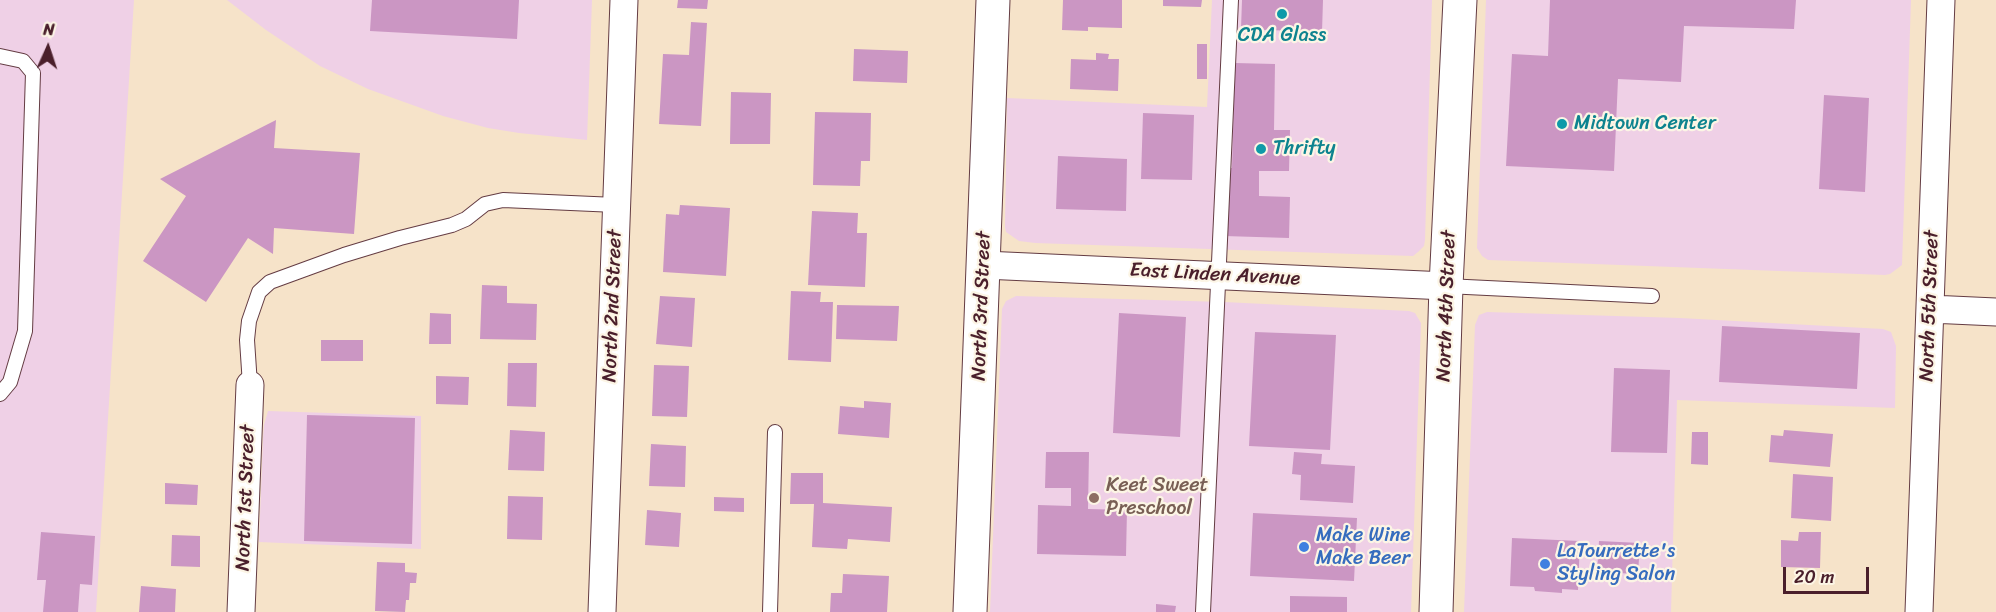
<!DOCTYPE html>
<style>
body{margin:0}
#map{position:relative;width:1996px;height:612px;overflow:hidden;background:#f6e3c9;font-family:Sriracha,sans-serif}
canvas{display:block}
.north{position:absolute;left:18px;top:18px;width:60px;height:60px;-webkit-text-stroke:4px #fcf5e5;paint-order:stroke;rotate:3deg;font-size:16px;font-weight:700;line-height:24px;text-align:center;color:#4a1f2b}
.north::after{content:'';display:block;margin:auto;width:21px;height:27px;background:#4a1f2b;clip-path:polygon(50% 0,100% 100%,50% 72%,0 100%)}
.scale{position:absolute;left:1783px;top:567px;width:86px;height:27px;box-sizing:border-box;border:3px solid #4a1f2b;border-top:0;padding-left:8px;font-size:18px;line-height:21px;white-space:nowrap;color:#4a1f2b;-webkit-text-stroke:4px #fcf5e5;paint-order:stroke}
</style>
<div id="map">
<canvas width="1996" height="612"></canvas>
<div class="north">N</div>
<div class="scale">20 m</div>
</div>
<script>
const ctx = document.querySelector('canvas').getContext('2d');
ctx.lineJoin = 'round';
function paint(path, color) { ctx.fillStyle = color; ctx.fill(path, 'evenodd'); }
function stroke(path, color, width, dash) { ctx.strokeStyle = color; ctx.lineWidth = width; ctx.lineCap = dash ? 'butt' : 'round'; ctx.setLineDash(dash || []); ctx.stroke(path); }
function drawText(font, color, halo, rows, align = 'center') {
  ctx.font = font + ' Sriracha,sans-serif'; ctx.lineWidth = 4.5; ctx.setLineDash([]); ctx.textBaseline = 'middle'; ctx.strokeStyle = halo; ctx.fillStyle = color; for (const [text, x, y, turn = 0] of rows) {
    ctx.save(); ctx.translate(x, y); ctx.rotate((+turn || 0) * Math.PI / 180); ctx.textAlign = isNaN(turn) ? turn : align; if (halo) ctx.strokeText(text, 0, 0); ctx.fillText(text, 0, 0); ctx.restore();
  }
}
const built = new Path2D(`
 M0,0H134L96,612H0Z
 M227,0H592L587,140L519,133L488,128L443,116L368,89L320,66L266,30Z
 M1212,0H1432L1425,240L1424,246L1418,252L1413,256L1035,243L1019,241L1006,232L1005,227L1007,98L1207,107Z
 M1486,0H1911L1902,265L1890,274L1885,275L1488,260L1482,256L1477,248Z
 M1016,296L1224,302L1409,311L1415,313L1421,323L1411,612H990L1002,309L1006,301Z
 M1487,312L1680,318L1883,329L1891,332L1896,346L1895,408L1677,400L1671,612H1464L1475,325L1479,315Z
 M268,411L421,416V549L259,542L263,438L264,425Z`);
const building = new Path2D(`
 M372,0H519L517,39L370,31Z
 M678,0H708L707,9L677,8Z
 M1063,0H1122V28L1088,27V31L1062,30Z
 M1163,0H1202L1201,7L1163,6Z
 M1242,0H1323L1322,32L1241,29Z
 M1550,0H1796L1794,29L1684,26L1681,82L1618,79L1614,171L1506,166L1512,54L1548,56Z
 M691,22L707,23L701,126L659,124L663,54L689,55Z
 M1197,44H1207V79H1197Z
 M854,49L908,51L907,83L853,81Z
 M1096,53L1109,54L1108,59H1119L1118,91L1070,89L1071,59L1096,60Z
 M1235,63L1275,64L1274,130H1290L1289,171H1259V196L1290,197L1289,238L1224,236L1226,168H1232Z
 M731,92L771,93L770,144H730Z
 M1824,95L1869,98L1865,192L1819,189Z
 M815,112L871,113L870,161H861L860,186L813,185Z
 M1143,113L1194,115L1192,180L1141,179Z
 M276,120L274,148L360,153L354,234L274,228L273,254L248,238L206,302L143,261L186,196L160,179Z
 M1058,156L1127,159L1126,211L1056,209Z
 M680,205L730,208L726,276L663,272L666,214L679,215Z
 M812,211L858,213L857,233H867L865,287L808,285Z
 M482,285L507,286V303L537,304L536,340L480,339Z
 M791,291L821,292L820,302H833L831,362L788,360Z
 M660,296L695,298L692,347L656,344Z
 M837,305L899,306L897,341L836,339Z
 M430,313L451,314V344H429Z
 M1119,313L1186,317L1180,437L1113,433Z
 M1722,326L1860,333L1857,389L1719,382Z
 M1255,332L1336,335L1330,450L1249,446Z
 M321,340H363V361H321Z
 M508,363H537L536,407L507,406Z
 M654,365L689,366L687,417L652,416Z
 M1614,368L1670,370L1667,453L1611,452Z
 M436,376L469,377L468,405L436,404Z
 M864,401L891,403L889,438L838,434L840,406L864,408Z
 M307,415L415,418L412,544L304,541Z
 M510,430L545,432L544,471L508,470Z
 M1784,430L1833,434L1830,467L1769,462L1771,435L1783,436Z
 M1692,432H1708V465L1691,464Z
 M651,444L686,446L685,487L649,486Z
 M1046,452H1089L1088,509L1127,510L1126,556L1037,554L1038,505L1071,506V488H1045Z
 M1294,452L1322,454L1321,464L1355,466L1353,503L1300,500L1301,475L1292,474Z
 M791,473H823V503L892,507L890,542L848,539L847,549L812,547L814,504H790Z
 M1793,474L1833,477L1831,521L1791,518Z
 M165,483L198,485L197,505L165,504Z
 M508,496L543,497L542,540L507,539Z
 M714,497L744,498V512L714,511Z
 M647,510L681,513L679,547L645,545Z
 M1253,513L1357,518L1354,581L1250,576Z
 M41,532L95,536L92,585L80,584L78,612H43L46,580H37Z
 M1799,532H1821L1820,568L1781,567V540L1798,541Z
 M172,535L200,536V567L171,566Z
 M1512,538L1580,541L1578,590L1562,589V593L1535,591L1534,587L1510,586Z
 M1599,541L1640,543L1638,574L1597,572Z
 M377,562L405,563V572L417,573L416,583H410L409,600H406L405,612L375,611Z
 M843,574L889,576L887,612H830L831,593H842Z
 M141,586L176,589L175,612H139Z
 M1290,596L1347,597V612H1290Z
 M1156,604L1176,606L1175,612H1156Z`);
const service = new Path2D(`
 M0,56L23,61L33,73L25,331L10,382L0,394
 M1446,286L1652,296
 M250,385L247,340L249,321L259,292L270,282L344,255L400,238L452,225L466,219L485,204L503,200L616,205
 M770,612L775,432
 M1203,612L1231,0`);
const minor = new Path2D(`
 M984,265L1446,286
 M1930,309L1996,312
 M241,612L250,385
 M602,612L624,0
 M1919,612L1941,0`);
const secondary = new Path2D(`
 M970,612L993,0
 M1436,612L1446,286L1460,0`);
const markers = [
 [1282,14,6,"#0f9aa8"],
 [1562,124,6,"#0f9aa8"],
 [1261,149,6,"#0f9aa8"],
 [1094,498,6,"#8d6e63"],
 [1304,547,6,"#3f7fe0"],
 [1545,564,6,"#3f7fe0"]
];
const cultureNames = [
 ["CDA Glass",1282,36,"center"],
 ["Midtown Center",1574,124],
 ["Thrifty",1273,149]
];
const streetNames = [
 ["East Linden Avenue",1215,275,3],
 ["North 2nd Street",613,306,-88],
 ["North 3rd Street",982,306,-88],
 ["North 4th Street",1447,306,-88],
 ["North 5th Street",1930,306,-88],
 ["North 1st Street",246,498,-88]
];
const educationNames = [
 ["Keet Sweet",1106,486],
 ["Preschool",1106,509]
];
const shopNames = [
 ["Make Wine",1316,536],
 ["Make Beer",1316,559],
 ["LaTourrette's",1557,552],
 ["Styling Salon",1557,575]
];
paint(built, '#efd0e6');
paint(building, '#cb96c3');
stroke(service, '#643c43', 16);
stroke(minor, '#643c43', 29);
stroke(secondary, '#643c43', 35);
stroke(service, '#fff', 14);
stroke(minor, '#fff', 27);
stroke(secondary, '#fff', 33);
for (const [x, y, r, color] of markers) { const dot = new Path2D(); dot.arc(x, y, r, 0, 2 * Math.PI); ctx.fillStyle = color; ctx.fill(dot); stroke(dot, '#fcf5e5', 2); }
drawText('20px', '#0d838f', '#fcf5e5', cultureNames, 'left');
drawText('20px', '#4a1f2b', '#fcf5e5', streetNames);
drawText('20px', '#785e54', '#fcf5e5', educationNames, 'left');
drawText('20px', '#366cbe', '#fcf5e5', shopNames, 'left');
</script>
